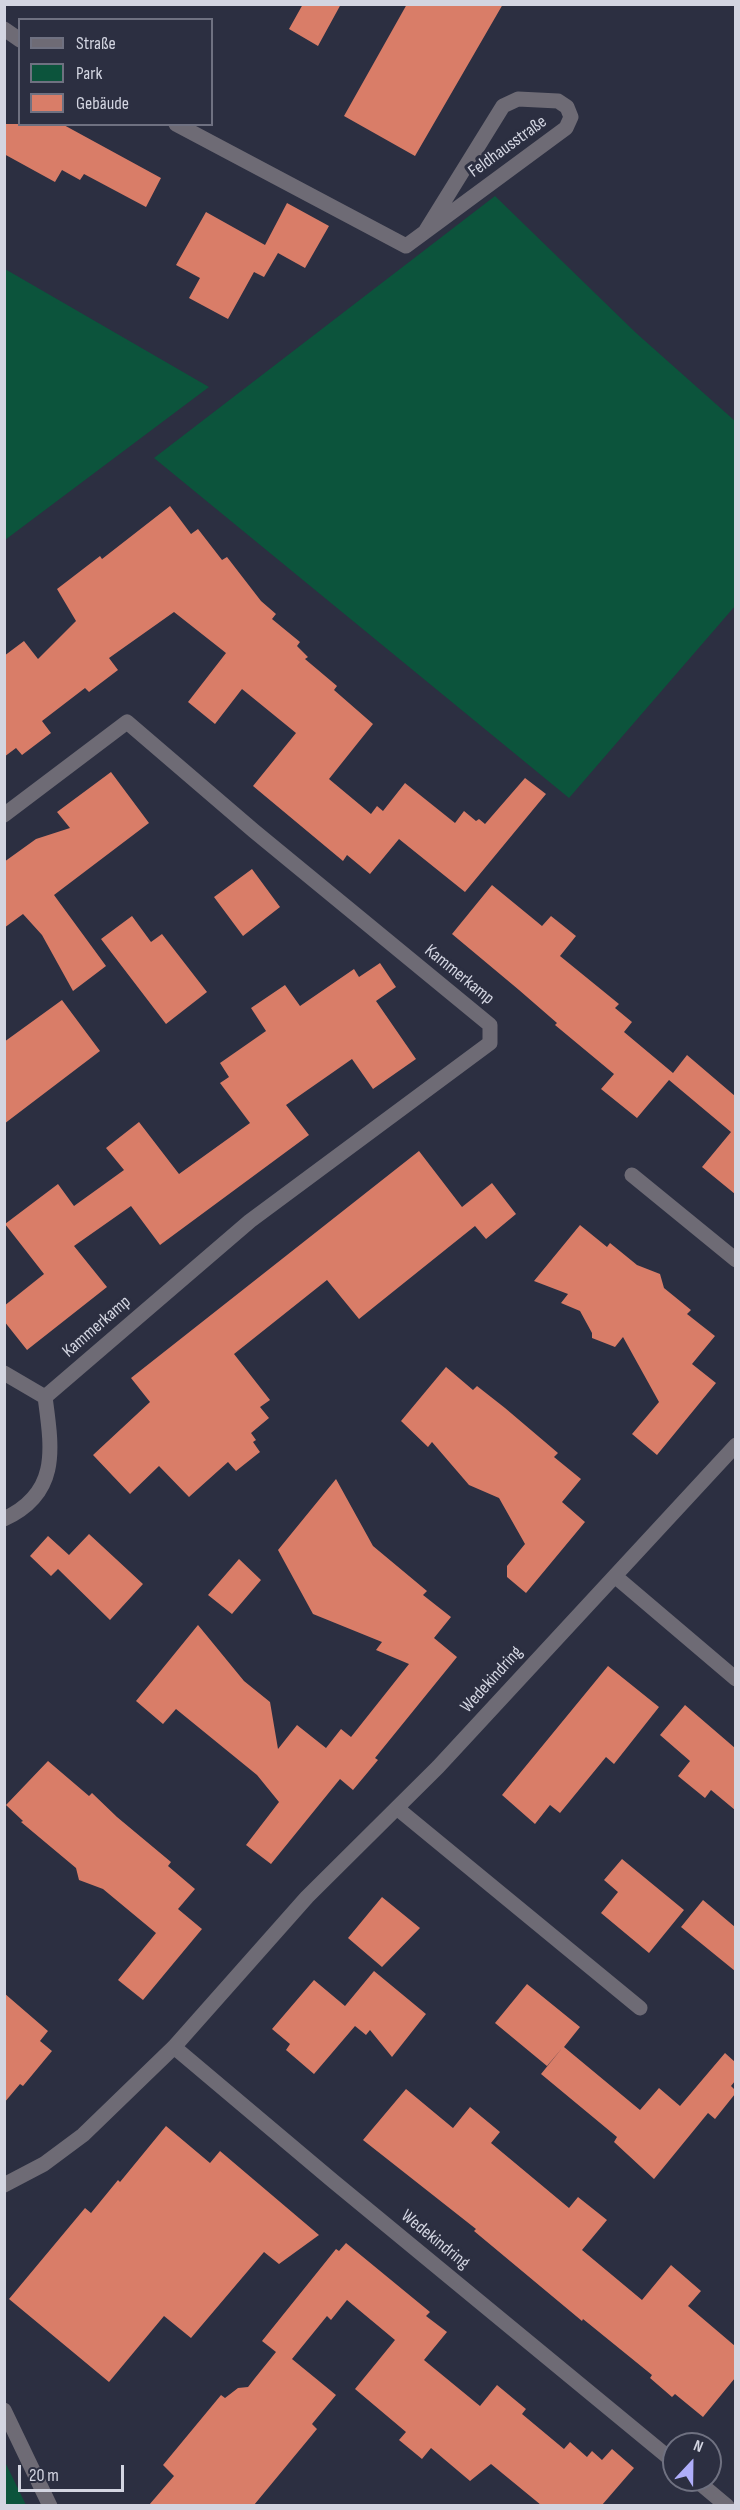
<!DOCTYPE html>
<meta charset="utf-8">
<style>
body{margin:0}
#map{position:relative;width:740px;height:2510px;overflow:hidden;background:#2c2f41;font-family:"Sofia Sans Condensed",sans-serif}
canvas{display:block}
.frame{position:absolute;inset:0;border:6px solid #d3d5e1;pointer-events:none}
.legend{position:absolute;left:18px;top:18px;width:195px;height:108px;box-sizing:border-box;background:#2c2f41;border:2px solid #6f7181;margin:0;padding:8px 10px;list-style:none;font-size:18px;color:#d3d5e1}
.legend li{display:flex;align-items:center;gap:12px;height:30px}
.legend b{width:30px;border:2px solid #6f7181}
.north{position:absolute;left:662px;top:2432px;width:60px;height:60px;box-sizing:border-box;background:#2c2f41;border:2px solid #6f7181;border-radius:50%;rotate:22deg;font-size:16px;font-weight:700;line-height:24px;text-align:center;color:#d3d5e1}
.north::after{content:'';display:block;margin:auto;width:21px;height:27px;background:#afaefa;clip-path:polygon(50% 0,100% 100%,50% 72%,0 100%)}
.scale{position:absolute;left:18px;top:2465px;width:106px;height:27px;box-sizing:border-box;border:3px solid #d3d5e1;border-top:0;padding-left:8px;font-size:18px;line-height:21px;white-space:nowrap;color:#d3d5e1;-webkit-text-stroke:4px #2c2f41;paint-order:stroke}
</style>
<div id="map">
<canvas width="740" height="2510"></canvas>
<div class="frame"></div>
<ul class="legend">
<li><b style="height:8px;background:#6e6b75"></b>Straße</li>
<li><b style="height:16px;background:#0c543c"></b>Park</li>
<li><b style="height:16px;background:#d97d68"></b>Gebäude</li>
</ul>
<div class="north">N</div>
<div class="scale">20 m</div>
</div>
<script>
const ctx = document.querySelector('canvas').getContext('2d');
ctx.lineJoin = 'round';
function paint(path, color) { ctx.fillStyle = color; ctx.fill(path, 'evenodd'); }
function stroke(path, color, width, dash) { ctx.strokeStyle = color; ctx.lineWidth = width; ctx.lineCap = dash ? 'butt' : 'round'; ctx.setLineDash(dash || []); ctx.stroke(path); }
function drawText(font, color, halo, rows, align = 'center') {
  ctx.font = font + ' "Sofia Sans Condensed",sans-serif'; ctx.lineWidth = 6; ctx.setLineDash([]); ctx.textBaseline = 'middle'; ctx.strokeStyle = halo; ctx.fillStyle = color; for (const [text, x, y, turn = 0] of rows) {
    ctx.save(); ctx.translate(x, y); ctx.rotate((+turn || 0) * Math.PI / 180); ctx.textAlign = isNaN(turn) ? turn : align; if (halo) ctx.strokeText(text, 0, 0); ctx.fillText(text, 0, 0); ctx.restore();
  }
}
const green = new Path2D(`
 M495,196L635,332L735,421V606L569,798L154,458Z
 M5,269L209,387L5,540Z
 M4,2462H5L26,2505H5Z`);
const building = new Path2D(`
 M303,4H341L318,46L289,29Z
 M407,4H503L415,156L344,116Z
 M4,124H62L161,178L146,207L84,174L80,180L62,170L55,182L4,154Z
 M287,203L329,226L305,268L278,253L264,277L254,272L228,319L189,298L200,278L176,265L206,212L265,245Z
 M170,506L191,534L198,529L222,560L227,557L261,601L276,614L272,619L300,642L297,646L308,657L305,659L337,686L334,690L373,724L329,779L371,814L377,806L383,811L405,783L455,823L464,811L476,821L479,819L485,824L525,778L546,794L465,892L399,839L370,874L347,855L343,861L253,786L296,733L242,689L215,724L188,702L226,653L174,612L109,658L118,670L89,692L85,688L42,721L51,733L22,755L16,748L4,757V656L24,641L38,659L76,621L57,589L100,556L102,559Z
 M111,772L149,823L54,895L106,966L73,991L42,935L23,914L4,928V862L36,839L70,828L57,812Z
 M252,869L280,907L243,936L214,897Z
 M492,885L542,926L551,916L576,936L560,956L619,1004L615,1008L632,1022L624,1032L673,1073L687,1055L735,1096V1194L702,1167L731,1132L669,1080L637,1118L601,1089L614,1074L555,1025L557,1023L519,990L452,934Z
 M132,916L151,942L162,934L207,992L166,1024L101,939Z
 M380,963L396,987L376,1001L416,1059L373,1089L352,1059L286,1105L309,1135L160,1245L131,1206L74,1246L107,1287L27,1350L4,1321V1306L44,1274L5,1224L58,1184L74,1206L124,1170L106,1148L139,1122L179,1174L250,1123L220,1083L229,1077L220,1063L266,1031L251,1008L285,985L300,1006L354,969L359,977Z
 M62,1000L100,1051L4,1124V1042Z
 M419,1151L462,1207L492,1183L516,1214L486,1239L475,1226L359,1319L327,1280L234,1354L270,1400L260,1407L269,1418L251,1433L256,1440L253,1442L260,1452L236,1471L228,1462L189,1497L159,1466L130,1494L93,1455L150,1402L131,1378Z
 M580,1225L607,1247L610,1243L637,1265L660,1274L664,1288L691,1310L687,1314L715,1336L692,1364L716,1383L657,1455L632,1434L659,1402L623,1337L615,1347L592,1338V1333L580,1311L561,1303L568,1294L534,1281Z
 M446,1367L473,1390L477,1386L505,1408L558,1453L554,1457L581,1479L562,1502L585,1522L526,1593L507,1577V1566L525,1544L499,1498L469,1485L432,1442L428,1447L401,1421Z
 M336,1479L373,1546L427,1591L423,1595L451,1617L434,1638L457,1657L375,1758L378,1760L353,1790L340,1779L271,1864L246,1845L279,1802L257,1775L176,1709L163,1724L136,1701L198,1625L244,1681L270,1702L278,1749L297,1725L326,1748L341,1729L351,1737L409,1664L376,1650L382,1642L313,1614L278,1550Z
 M89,1534L143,1584L110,1620L58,1569L51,1576L30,1556L48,1536L69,1555Z
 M239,1559L261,1580L232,1614L208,1595Z
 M608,1666L659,1707L614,1764L606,1757L560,1813L550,1805L535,1824L502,1795Z
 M685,1705L735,1748V1810L711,1790L705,1798L678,1776L690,1761L660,1735Z
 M48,1761L89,1796L92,1793L117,1817L171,1862L168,1866L195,1889L178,1909L202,1929L143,2000L118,1980L156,1933L103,1889L79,1880L76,1868L21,1822L23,1821L6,1805Z
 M622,1859L684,1910L649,1953L601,1913L618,1892L604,1880Z
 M382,1897L420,1928L382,1967L348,1938Z
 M703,1900L735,1927V1971L681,1927Z
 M374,1971L426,2014L392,2057L370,2030L366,2035L355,2026L314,2074L286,2050L290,2044L272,2029L314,1980L345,2006Z
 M527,1984L580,2027L564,2047L640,2110L659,2088L680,2106L725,2053L735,2062V2081L731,2086L735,2090V2094L715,2119L708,2113L654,2179L614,2142L617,2137L541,2074L563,2047L547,2066L495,2023Z
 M4,1993L48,2031L40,2041L52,2051L23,2086L20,2084L4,2103Z
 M406,2089L453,2128L470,2107L500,2132L491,2143L569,2208L578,2197L607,2220L582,2250L642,2300L671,2265L701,2291L688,2306L735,2346V2378L703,2417L675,2394L672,2397L650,2378L652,2375L583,2319L582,2321L474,2231L476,2229L363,2140Z
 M166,2126L210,2163L220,2151L319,2235L279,2264L264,2252L191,2338L164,2316L109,2382L9,2299L85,2208L91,2213L118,2180L120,2182Z
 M346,2243L430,2312L426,2316L447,2332L424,2360L480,2406L497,2385L526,2409L522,2414L564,2449L570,2442L587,2457L592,2451L602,2460L612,2449L634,2468L602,2505H541L491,2464L470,2481L431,2448L422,2459L399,2440L406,2432L355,2389L395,2340L347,2300L331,2320L327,2316L292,2359L336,2395L312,2424L317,2429L254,2505H149L174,2476L163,2465L221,2395L225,2398L238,2388L248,2387L255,2378L276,2352L262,2341L336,2249L339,2251Z`);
const minor = new Path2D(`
 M4,29L20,40
 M176,124L406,246L425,232L566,128L571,117L567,107L558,101L518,99L503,106L425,232
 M4,815L127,722L254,831L490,1025V1043L250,1221L45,1397
 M632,1175L736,1260
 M4,1373L45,1397C52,1449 60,1493 4,1519
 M616,1577L736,1679
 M398,1809L640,2008
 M174,2047L333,2181L674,2462
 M4,2185L44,2164L83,2135L174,2047L307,1897L438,1767L736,1445
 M4,2410L50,2506
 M696,2480L727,2506`);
const streetNames = [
 ["Feldhausstraße",508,147,-36],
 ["Kammerkamp",459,975,39],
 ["Kammerkamp",97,1327,-41],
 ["Wedekindring",492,1680,-48],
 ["Wedekindring",435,2240,39]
];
paint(green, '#0c543c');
paint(building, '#d97d68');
stroke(minor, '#6e6b75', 15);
drawText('18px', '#d3d5e1', '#2c2f41', streetNames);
</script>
